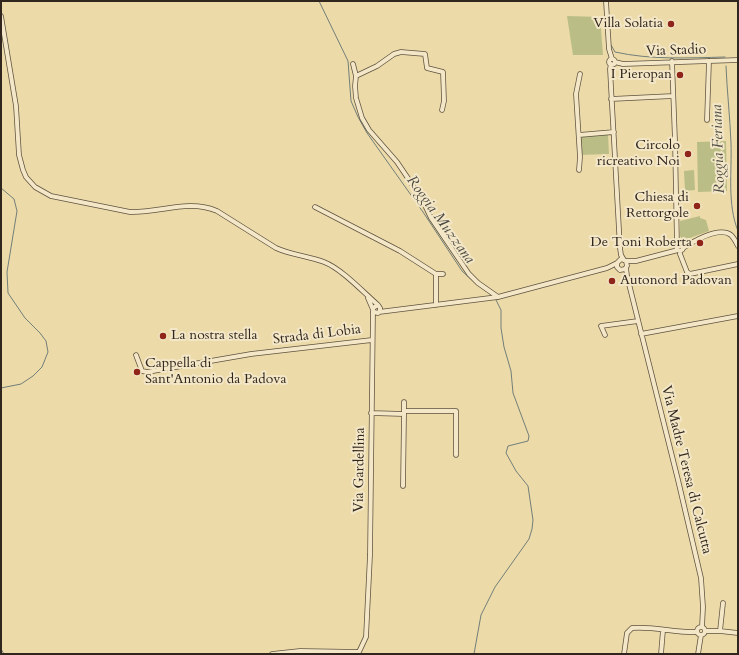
<!DOCTYPE html>
<style>
body{margin:0}
#map{position:relative;width:739px;height:655px;overflow:hidden;background:#ecdaa9;font-family:Cardo,serif}
canvas{display:block}
.frame{position:absolute;inset:0;border:2px solid #30261d;pointer-events:none}
</style>
<div id="map">
<canvas width="739" height="655"></canvas>
<div class="frame"></div>
</div>
<script>
const ctx = document.querySelector('canvas').getContext('2d');
ctx.lineJoin = 'round';
function paint(path, color) { ctx.fillStyle = color; ctx.fill(path, 'evenodd'); }
function stroke(path, color, width, dash) { ctx.strokeStyle = color; ctx.lineWidth = width; ctx.lineCap = dash ? 'butt' : 'round'; ctx.setLineDash(dash || []); ctx.stroke(path); }
function drawText(font, color, halo, rows, align = 'center') {
  ctx.font = font + ' Cardo,serif'; ctx.lineWidth = 4; ctx.setLineDash([]); ctx.textBaseline = 'middle'; ctx.strokeStyle = halo; ctx.fillStyle = color; for (const [text, x, y, turn = 0] of rows) {
    ctx.save(); ctx.translate(x, y); ctx.rotate((+turn || 0) * Math.PI / 180); ctx.textAlign = isNaN(turn) ? turn : align; if (halo) ctx.strokeText(text, 0, 0); ctx.fillText(text, 0, 0); ctx.restore();
  }
}
const green = new Path2D(`
 M567,16L600,17L603,55H573Z
 M608,134L609,154L579,155L580,136Z
 M726,141L727,191L698,192L697,142Z
 M694,170L695,190L685,191L684,171Z
 M700,216V218L706,220L709,231L687,239H682L680,236V221Z`);
const stream = new Path2D(`
 M319,1L348,61L351,101L358,117L367,133L423,212L462,271L473,281
 M611,45L615,52C651,60 688,58 725,57
 M726,66C727,91 730,117 731,143C732,172 727,204 738,231
 M1,188L14,199L17,211L7,272L8,293L25,318L40,333L46,341L48,352L42,367L33,376L21,384L1,388
 M1,649L4,654
 M474,654L481,615L495,587L529,539L532,529L533,520L528,486L516,471L506,453L508,446L528,441L529,436L513,393L511,371L504,347L501,328V310L496,300`);
const minor = new Path2D(`
 M606,1L609,49L612,59
 M1,16L16,106L19,155L23,170L26,177L35,187L51,196L130,212C160,213 188,199 217,211L276,248C291,255 309,256 324,262C342,269 363,292 378,305
 M609 62a3 3 0 1 1 6 0a3 3 0 1 1-6 0Z
 M672,61L675,141L677,246
 M615,62L623,64L738,60
 M353,64L356,76L355,86L356,98L362,118L369,130L397,162L422,199L431,218L469,274L478,283L498,297
 M611,64L610,69L620,248L621,255L624,260
 M356,76L377,66L394,54L401,52L425,54L427,68L443,72L444,101L442,110
 M611,99L673,96
 M707,120L709,61
 M579,135L614,132
 M615,163L631,162
 M579,170L580,157L576,94L580,74
 M315,207L400,251L436,274
 M676.5 247a3.5 3.5 0 1 1 7 0a3.5 3.5 0 1 1-7 0Z
 M683,248C694,241 719,226 731,235C734,238 736,242 738,246
 M680,251V254L687,272L690,274L738,264
 M626,261H636L678,250
 M626,268L627,276L678,480L701,578L703,607L702,627
 M368,298L374,312L378,313L380,311V308L378,305L373,308
 M436,305V274H443
 M379,312L498,297L607,268L617,263L621,259L626,261L627,266L625,269L620,270L617,267V263
 M641,334L738,316
 M605,335L601,326L638,321
 M136,355L142,371L147,372L251,354L372,340
 M404,411H456V455
 M371,413L404,414V402
 M403,486L404,414
 M697 631a4 4 0 1 1 8 0a4 4 0 1 1-8 0Z
 M706,631H720L738,633
 M720,631L723,603
 M272,654L300,651L359,652
 M358,654L366,637L370,555L373,311
 M624,654L627,633L632,628C654,626 676,633 697,632
 M661,654L663,630
 M698,654L701,635`);
const markers = [
 [671,24,4,"#8f2418"],
 [680,75,4,"#8f2418"],
 [688,154,4,"#8f2418"],
 [697,206,4,"#8f2418"],
 [700,243,4,"#8f2418"],
 [612,281,4,"#8f2418"],
 [163,336,4,"#8f2418"],
 [137,372,4,"#8f2418"]
];
const poiNames = [
 ["Villa Solatia",663,24],
 ["I Pieropan",672,75],
 ["Circolo",680,146],
 ["ricreativo Noi",680,162],
 ["Chiesa di",689,198],
 ["Rettorgole",689,214],
 ["De Toni Roberta",692,243],
 ["Autonord Padovan",620,281,"left"],
 ["La nostra stella",171,336,"left"],
 ["Cappella di",145,364,"left"],
 ["Sant'Antonio da Padova",145,380,"left"]
];
const streetNames = [
 ["Via Stadio",676,51,-2],
 ["Strada di Lobia",317,335,-7],
 ["Via Gardellina",360,470,-89],
 ["Via Madre Teresa di Calcutta",686,470,76]
];
const waterNames = [
 ["Roggia Feriana",719,149,-92],
 ["Roggia Muzzana",440,220,54]
];
paint(green, '#babe86');
stroke(stream, '#727e78', 1);
stroke(minor, '#5f5340', 5.5);
stroke(minor, '#f3e7c7', 4);
for (const [x, y, r, color] of markers) { const dot = new Path2D(); dot.arc(x, y, r, 0, 2 * Math.PI); ctx.fillStyle = color; ctx.fill(dot); stroke(dot, '#f3e7c7', 1.5); }
drawText('14px', '#30261d', '#f3e7c7', poiNames, 'right');
drawText('14px', '#30261d', '#f3e7c7', streetNames);
drawText('italic 15px', '#4c4a43', '#f3e7c7', waterNames);
</script>
